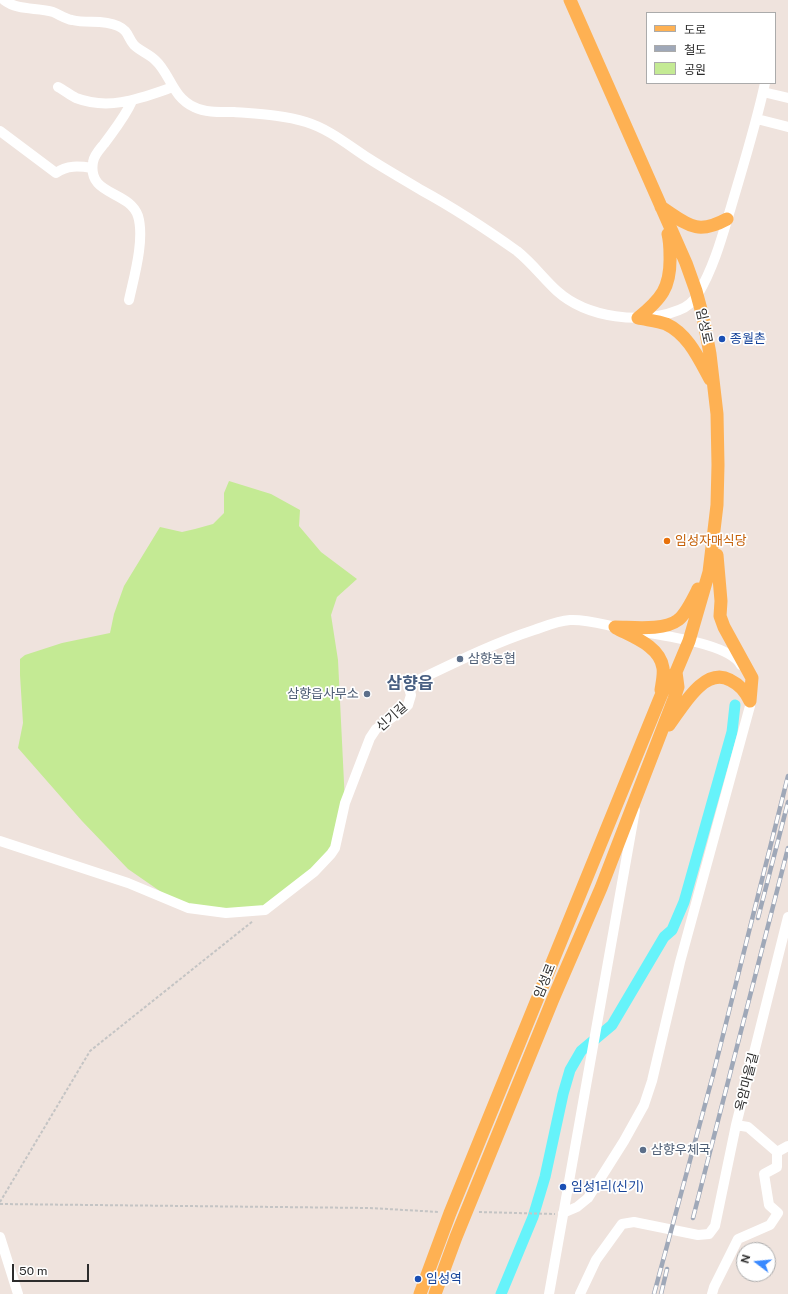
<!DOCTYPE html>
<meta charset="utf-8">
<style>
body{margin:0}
#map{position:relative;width:788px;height:1294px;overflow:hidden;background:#efe3dd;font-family:"Public Sans","Noto Sans KR",sans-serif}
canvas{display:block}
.legend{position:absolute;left:646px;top:12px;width:130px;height:72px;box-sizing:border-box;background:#fff;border:1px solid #ababab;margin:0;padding:5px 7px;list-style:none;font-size:12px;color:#2c2c2c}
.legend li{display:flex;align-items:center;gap:8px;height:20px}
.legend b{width:20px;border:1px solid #ababab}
.north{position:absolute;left:736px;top:1242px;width:40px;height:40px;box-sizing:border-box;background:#fff;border:1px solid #ababab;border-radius:50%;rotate:286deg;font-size:11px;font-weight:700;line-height:16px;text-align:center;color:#2c2c2c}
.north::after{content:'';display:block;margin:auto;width:14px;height:18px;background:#3989ff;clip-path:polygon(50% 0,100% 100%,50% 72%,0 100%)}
.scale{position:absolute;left:12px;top:1264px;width:77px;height:18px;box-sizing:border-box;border:2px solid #2c2c2c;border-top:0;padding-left:5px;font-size:12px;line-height:14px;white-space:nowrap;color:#2c2c2c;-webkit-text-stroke:3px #fff;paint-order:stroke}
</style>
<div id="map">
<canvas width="788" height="1294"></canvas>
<ul class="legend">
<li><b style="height:5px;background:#feb153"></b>도로</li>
<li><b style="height:5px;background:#9fa8b8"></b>철도</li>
<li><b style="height:11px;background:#c4ea94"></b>공원</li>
</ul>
<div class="north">N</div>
<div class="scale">50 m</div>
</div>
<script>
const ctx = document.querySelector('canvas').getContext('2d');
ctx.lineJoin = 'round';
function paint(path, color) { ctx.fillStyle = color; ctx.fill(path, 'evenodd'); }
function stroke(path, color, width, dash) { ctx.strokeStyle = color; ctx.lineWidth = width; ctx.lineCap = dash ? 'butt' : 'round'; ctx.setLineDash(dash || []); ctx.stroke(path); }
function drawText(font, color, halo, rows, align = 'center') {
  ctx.font = font + ' "Public Sans","Noto Sans KR",sans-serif'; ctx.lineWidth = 3.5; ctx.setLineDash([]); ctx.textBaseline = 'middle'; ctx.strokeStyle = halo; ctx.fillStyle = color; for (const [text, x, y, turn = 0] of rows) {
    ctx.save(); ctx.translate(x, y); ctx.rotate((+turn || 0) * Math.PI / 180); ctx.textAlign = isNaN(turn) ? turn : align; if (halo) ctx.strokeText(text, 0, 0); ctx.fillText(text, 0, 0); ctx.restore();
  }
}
const green = new Path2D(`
 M229,481L271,494L300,510L299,526L321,552L357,579L337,597L331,615L338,660L345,803L335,848L265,910H251L180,905L128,869L82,821L18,748L23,723L20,675V659L25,655L62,643L110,633L114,614L124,586L160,527L182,532L195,529L213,524L224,513V493Z`);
const canal = new Path2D(`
 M501,1294L533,1217L545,1177L563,1094L570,1070L581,1051L612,1025L664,937L672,930L684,902L732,732L735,705`);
const path = new Path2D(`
 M0,1202L90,1051L253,921
 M0,1204L370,1208L439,1212
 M479,1212L555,1214`);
const minor = new Path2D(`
 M4,0C18,11 37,7 53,12C60,15 66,19 72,20C88,24 102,19 118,26C129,31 127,37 134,45C140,51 149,54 155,60C170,73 172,97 194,107C206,113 221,112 234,112C258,114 283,115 306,122C329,129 348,145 368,158C385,169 403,179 421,190C454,208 486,229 517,251C532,263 543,278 557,291C587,318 642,325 679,310C687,307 694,301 698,294C714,267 722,237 731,207C743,166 756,125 765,83
 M58,87C64,90 70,95 76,98C110,111 141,98 173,87
 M763,92L788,98
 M757,119L788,127
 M0,131L56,173C67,165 79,166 92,168
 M129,300C134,277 145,239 138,216C129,190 87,196 93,162C94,155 100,149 104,144C114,130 125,117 132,101
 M639,631C662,636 729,643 741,665
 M0,841L128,883L188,908L226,913L265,910L314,872L331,854L335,848L345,803L370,738L376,729L404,709L408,705L411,695L408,685C450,665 491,644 534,630C546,626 557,621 570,620C586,619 605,625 621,628
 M777,1152L788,1146
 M563,1213L577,1207L588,1198L624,1141L644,1105L652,1081L680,962L750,706V695
 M0,1237L18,1294
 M549,1294L635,810
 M580,1294L596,1260L622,1224L634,1222L698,1235L709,1234L715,1226L736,1125L788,917
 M712,1294L714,1287L738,1239L770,1225L778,1213L769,1205L764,1174L777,1167V1152L748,1127L736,1125`);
const major = new Path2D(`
 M661,207C687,224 696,236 727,219
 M638,318C661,299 671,288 670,256C670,249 670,242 668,234
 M638,318C647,320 658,321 666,324C688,334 699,359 710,379
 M717,555L721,601L720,616L724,627L752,678L750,701
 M615,627C632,627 664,631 678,620C686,614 694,597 698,589
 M616,628C633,637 660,646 663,668C664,675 662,683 661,690
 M669,725C682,708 704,666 730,680C740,685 745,691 750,701
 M420,1294L450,1213L660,698L666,684L676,672L689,641L709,572L717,505L718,465L717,414L710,354L703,317L696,291L686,263L570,0
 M435,1294L456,1237L553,999L601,888L674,699L678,687L676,672`);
const rail = new Path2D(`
 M758,918L788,802
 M693,1218L788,848
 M654,1294L713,1075L788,776
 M661,1294L667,1269`);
const markers = [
 [722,339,4,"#1a4fb4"],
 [667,541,4,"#e8710a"],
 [460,659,4,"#5c6f8a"],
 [367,694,4,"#5c6f8a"],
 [643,1150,4,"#5c6f8a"],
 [563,1187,4,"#1a4fb4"],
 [418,1279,4,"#1a4fb4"]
];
const streetNames = [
 ["임성로",704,326,78],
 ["신기길",392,717,-42],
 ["임성로",545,981,-68],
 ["옥암마을길",747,1082,-76]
];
const transitNames = [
 ["종월촌",730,339],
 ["임성1리(신기)",571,1187],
 ["임성역",426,1279]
];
const foodNames = [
 ["임성자매식당",675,541]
];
const serviceNames = [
 ["삼향농협",468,659],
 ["삼향읍사무소",359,694,"right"],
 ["삼향우체국",651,1150]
];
const districtNames = [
 ["삼향읍",410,684]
];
paint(green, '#c4ea94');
stroke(canal, '#66f3fa', 11);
stroke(path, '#c4c4c4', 2, [3, 2]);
stroke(minor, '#fff', 10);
stroke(major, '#feb153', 13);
stroke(rail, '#9fa8b8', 4.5);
stroke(rail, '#fff', 3, [9]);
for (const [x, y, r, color] of markers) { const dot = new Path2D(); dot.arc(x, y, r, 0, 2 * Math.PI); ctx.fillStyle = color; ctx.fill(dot); stroke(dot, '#fff', 1.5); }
drawText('13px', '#2c2c2c', '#fff', streetNames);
drawText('13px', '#164399', '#fff', transitNames, 'left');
drawText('13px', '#c56008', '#fff', foodNames, 'left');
drawText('13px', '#4e5e75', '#fff', serviceNames, 'left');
drawText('bold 17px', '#475e81', '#fff', districtNames);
</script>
